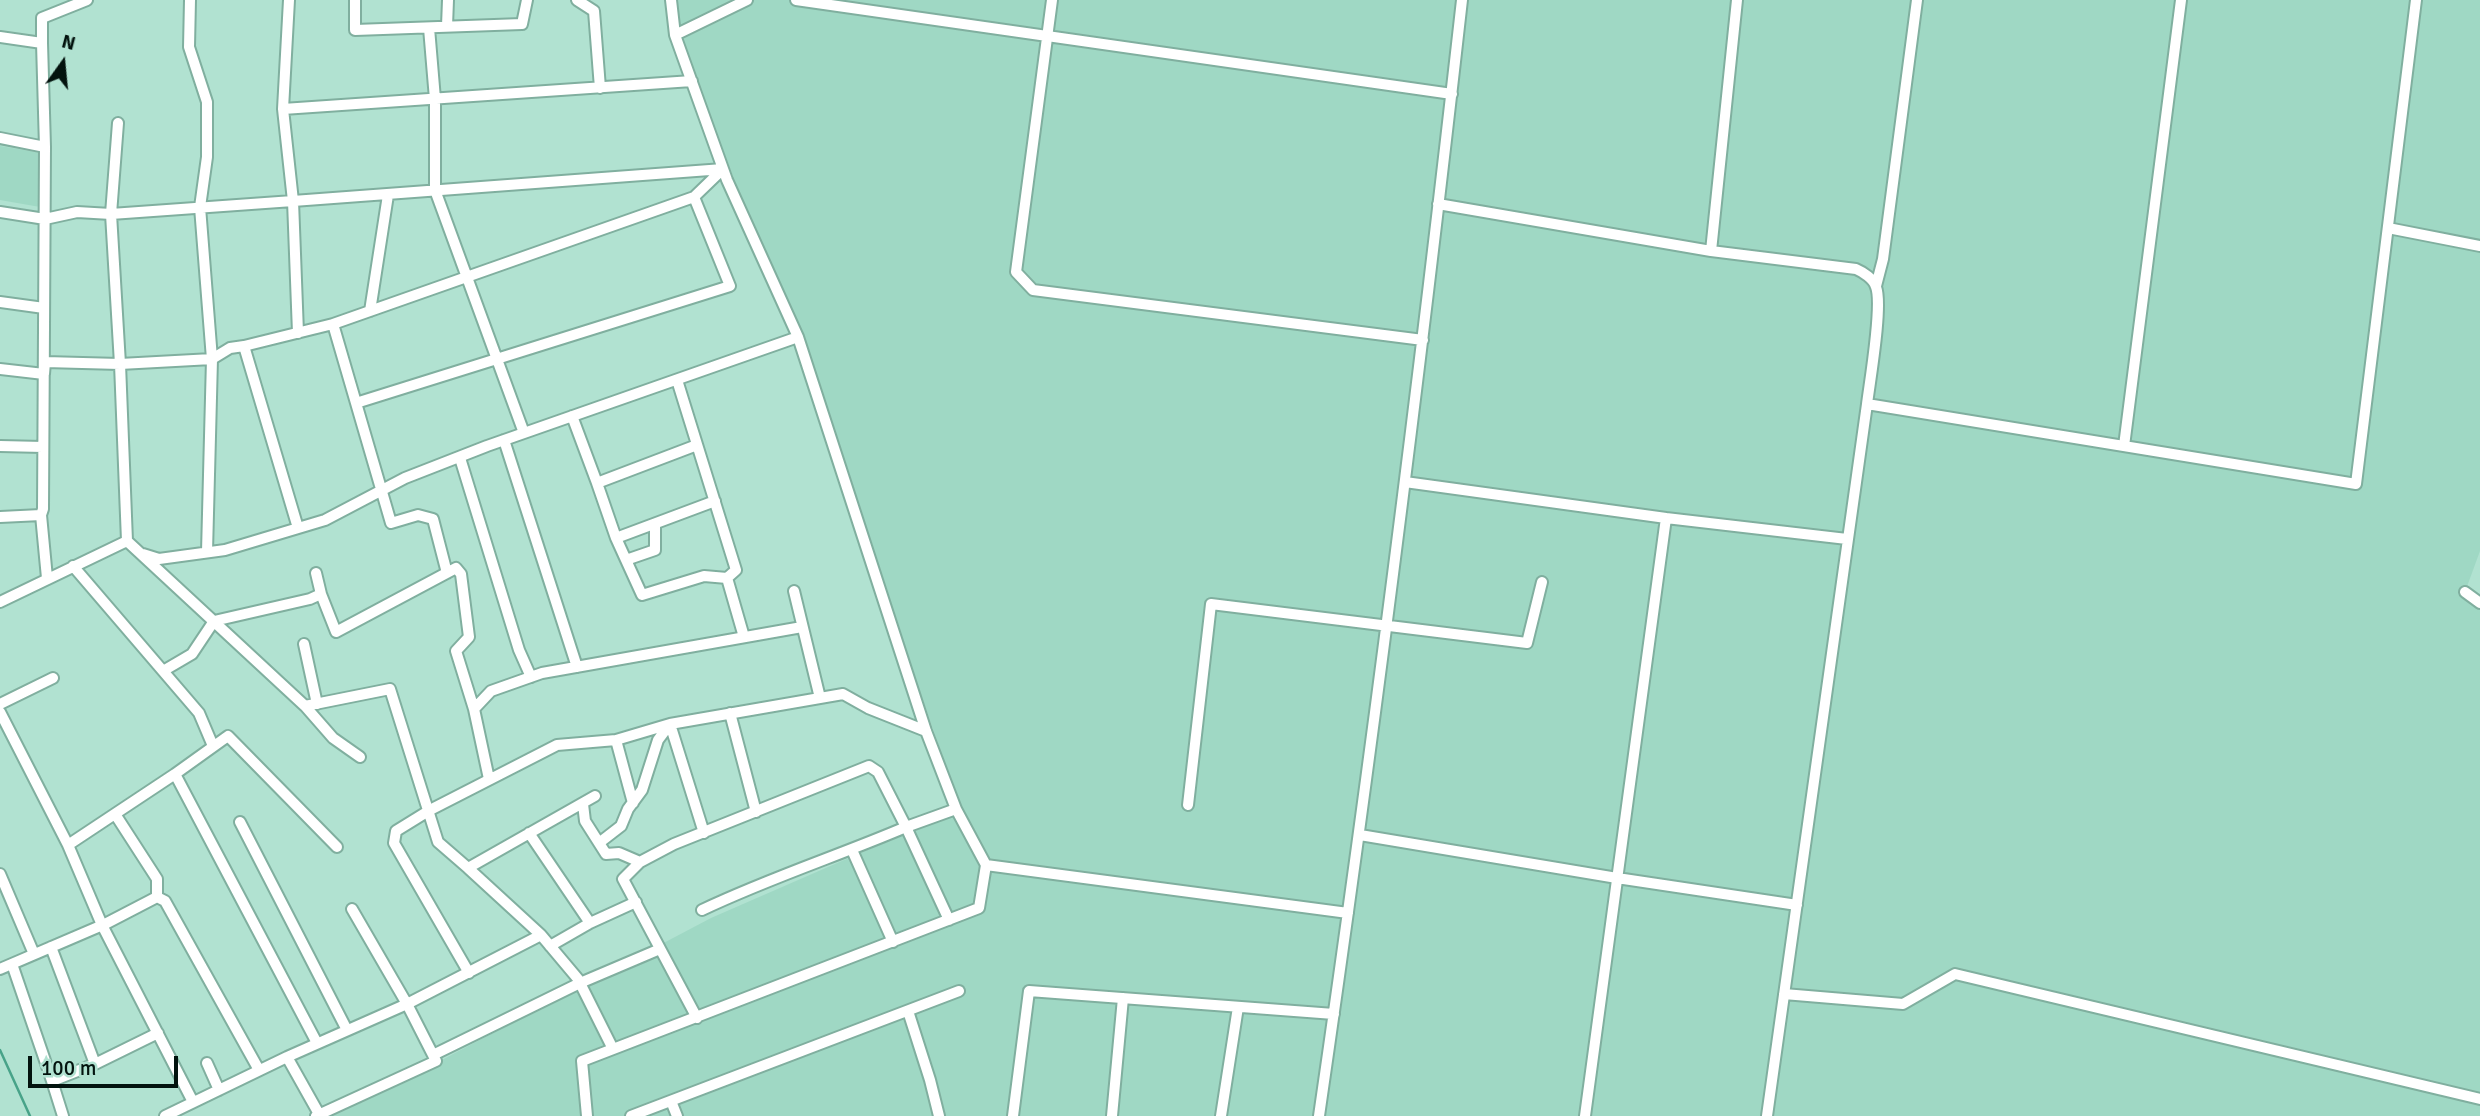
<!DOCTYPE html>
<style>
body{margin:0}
#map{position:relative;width:2480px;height:1116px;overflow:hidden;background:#b1e2d1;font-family:Signika,sans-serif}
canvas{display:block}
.north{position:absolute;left:28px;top:28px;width:70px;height:70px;-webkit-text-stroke:5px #b1e2d1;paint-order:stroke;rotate:15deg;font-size:19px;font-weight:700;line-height:28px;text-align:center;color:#03130e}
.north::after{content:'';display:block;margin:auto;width:24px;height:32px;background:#03130e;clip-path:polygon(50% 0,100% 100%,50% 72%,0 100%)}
.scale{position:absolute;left:28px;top:1056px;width:150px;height:32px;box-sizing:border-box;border:4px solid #03130e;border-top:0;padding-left:9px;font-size:21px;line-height:24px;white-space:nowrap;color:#03130e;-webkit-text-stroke:5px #b1e2d1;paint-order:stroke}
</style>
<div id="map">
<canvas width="2480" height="1116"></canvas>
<div class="north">N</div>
<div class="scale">100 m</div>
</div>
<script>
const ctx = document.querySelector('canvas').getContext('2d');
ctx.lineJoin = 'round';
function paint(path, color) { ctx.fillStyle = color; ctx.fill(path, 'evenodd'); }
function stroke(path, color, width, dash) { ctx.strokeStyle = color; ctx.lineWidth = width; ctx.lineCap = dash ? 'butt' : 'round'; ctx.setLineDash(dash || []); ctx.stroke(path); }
const built = new Path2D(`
 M672,0H2480V551L2465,592L2480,603V1116H321L436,1063L711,918L961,809L822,413L673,17Z
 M0,146L42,153L40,207L0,200Z`);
const stream = new Path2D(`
 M0,1050L30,1116`);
const minor = new Path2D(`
 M190,0L189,47L207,102V157L200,207L212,359L120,364L127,541L305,706L390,689L438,842L468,868
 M355,0V30L522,24L527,0
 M577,0L594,11L600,88
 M671,0L675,35L727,180L798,337L926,731L956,809L986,865L1348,913
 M796,0L1452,94
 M1052,0L1016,272L1033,290L1423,340
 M1737,0L1711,251L1856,269C1863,272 1874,279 1876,287C1883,305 1870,380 1867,404L1767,1116
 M447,26L448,0
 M429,28L435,99V190L524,433
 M675,35L747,0
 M0,37L42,43L45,147L43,509L41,515L0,517
 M42,43V18L87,0
 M283,109L289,0
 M0,138L45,147
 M1438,204L1711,251
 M0,212L45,219L77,212L111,214L293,201L283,109L692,81
 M2388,228L2480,246
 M1876,286L1883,259L1917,0
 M0,302L44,308
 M370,311L388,195
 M333,324L694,197L723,169
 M298,333L293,201L723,169
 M0,369L44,374L45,362L120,364L111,214L118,123
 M356,403L730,286L694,197
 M1867,404L2356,484L2416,0
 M572,416L597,483L697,445
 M504,440L577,667
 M0,446L43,447
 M2124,446L2181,0
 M460,458L519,650L531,677
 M1405,482L1666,518L1585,1116
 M597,483L616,538L715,501
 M41,515L47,578
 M1666,518L1847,539
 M298,528L244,346L333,324L391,523L418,515L433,519L447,573
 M616,538L626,560L655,550V524
 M207,552L212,359L230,348L244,346
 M143,554L159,559L225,550L325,520L405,478L487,446L798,337
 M626,560L642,595L704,576L727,578L736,570L677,380
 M73,566L199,713L213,746
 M727,578L744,637
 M794,591L820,698
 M2465,592L2480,603
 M321,594L336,632L456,568L461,574L469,637L456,651L474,709
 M0,602L127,541
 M304,644L317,704
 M163,671L192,654L214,621L310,599L321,594L316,573
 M0,704L53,678
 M305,706L333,738L360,757
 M0,712L68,845
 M730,713L756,812
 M616,740L633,803
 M175,774L68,845L102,925L193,1102
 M489,779L474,709L491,691L542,673L802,627
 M583,804L585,821L606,854L619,853L640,862
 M1188,805L1211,604L1527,643L1542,582
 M115,814L157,879V897
 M240,822L347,1030
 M529,833L590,923L550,946
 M1360,835L1617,878L1797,905
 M599,843L621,826L628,809L642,790L658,740L670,724L704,833
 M852,850L893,942
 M0,874L34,954
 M157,897L165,901L259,1070
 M949,920L906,827L956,809
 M590,923L636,902
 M541,935L468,868L595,796
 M51,947L95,1064L158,1033
 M12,964L52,1081
 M0,969L105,924L157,897
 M469,973L394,843L396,831L430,810L557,745L616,740L670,724L843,694L868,708L926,731
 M1784,994L1903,1004L1955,974L2480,1099
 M908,1011L930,1080L939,1116
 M697,1018L623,879L640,862L674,844L869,766L878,772L906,827C838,856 769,878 702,910
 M317,1043L175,774L228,736L337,847
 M433,1055L407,1004L541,935L578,979L613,1049
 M207,1063L219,1090
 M671,1101L677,1116
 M319,1114L287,1057L407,1004L352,909
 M63,1116L52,1081L95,1064
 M165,1116L287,1057
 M316,1116L436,1061L433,1055L580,983L660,949
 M587,1116L582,1061L979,908L986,865
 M631,1116L959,991
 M1013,1116L1029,991L1334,1014
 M1112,1116L1123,998
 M1221,1116L1238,1007
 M1319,1116C1373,745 1420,373 1462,0`);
paint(built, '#9fd8c4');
stroke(stream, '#48a389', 2.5);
stroke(minor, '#80af9f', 14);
stroke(minor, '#fff', 10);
</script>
